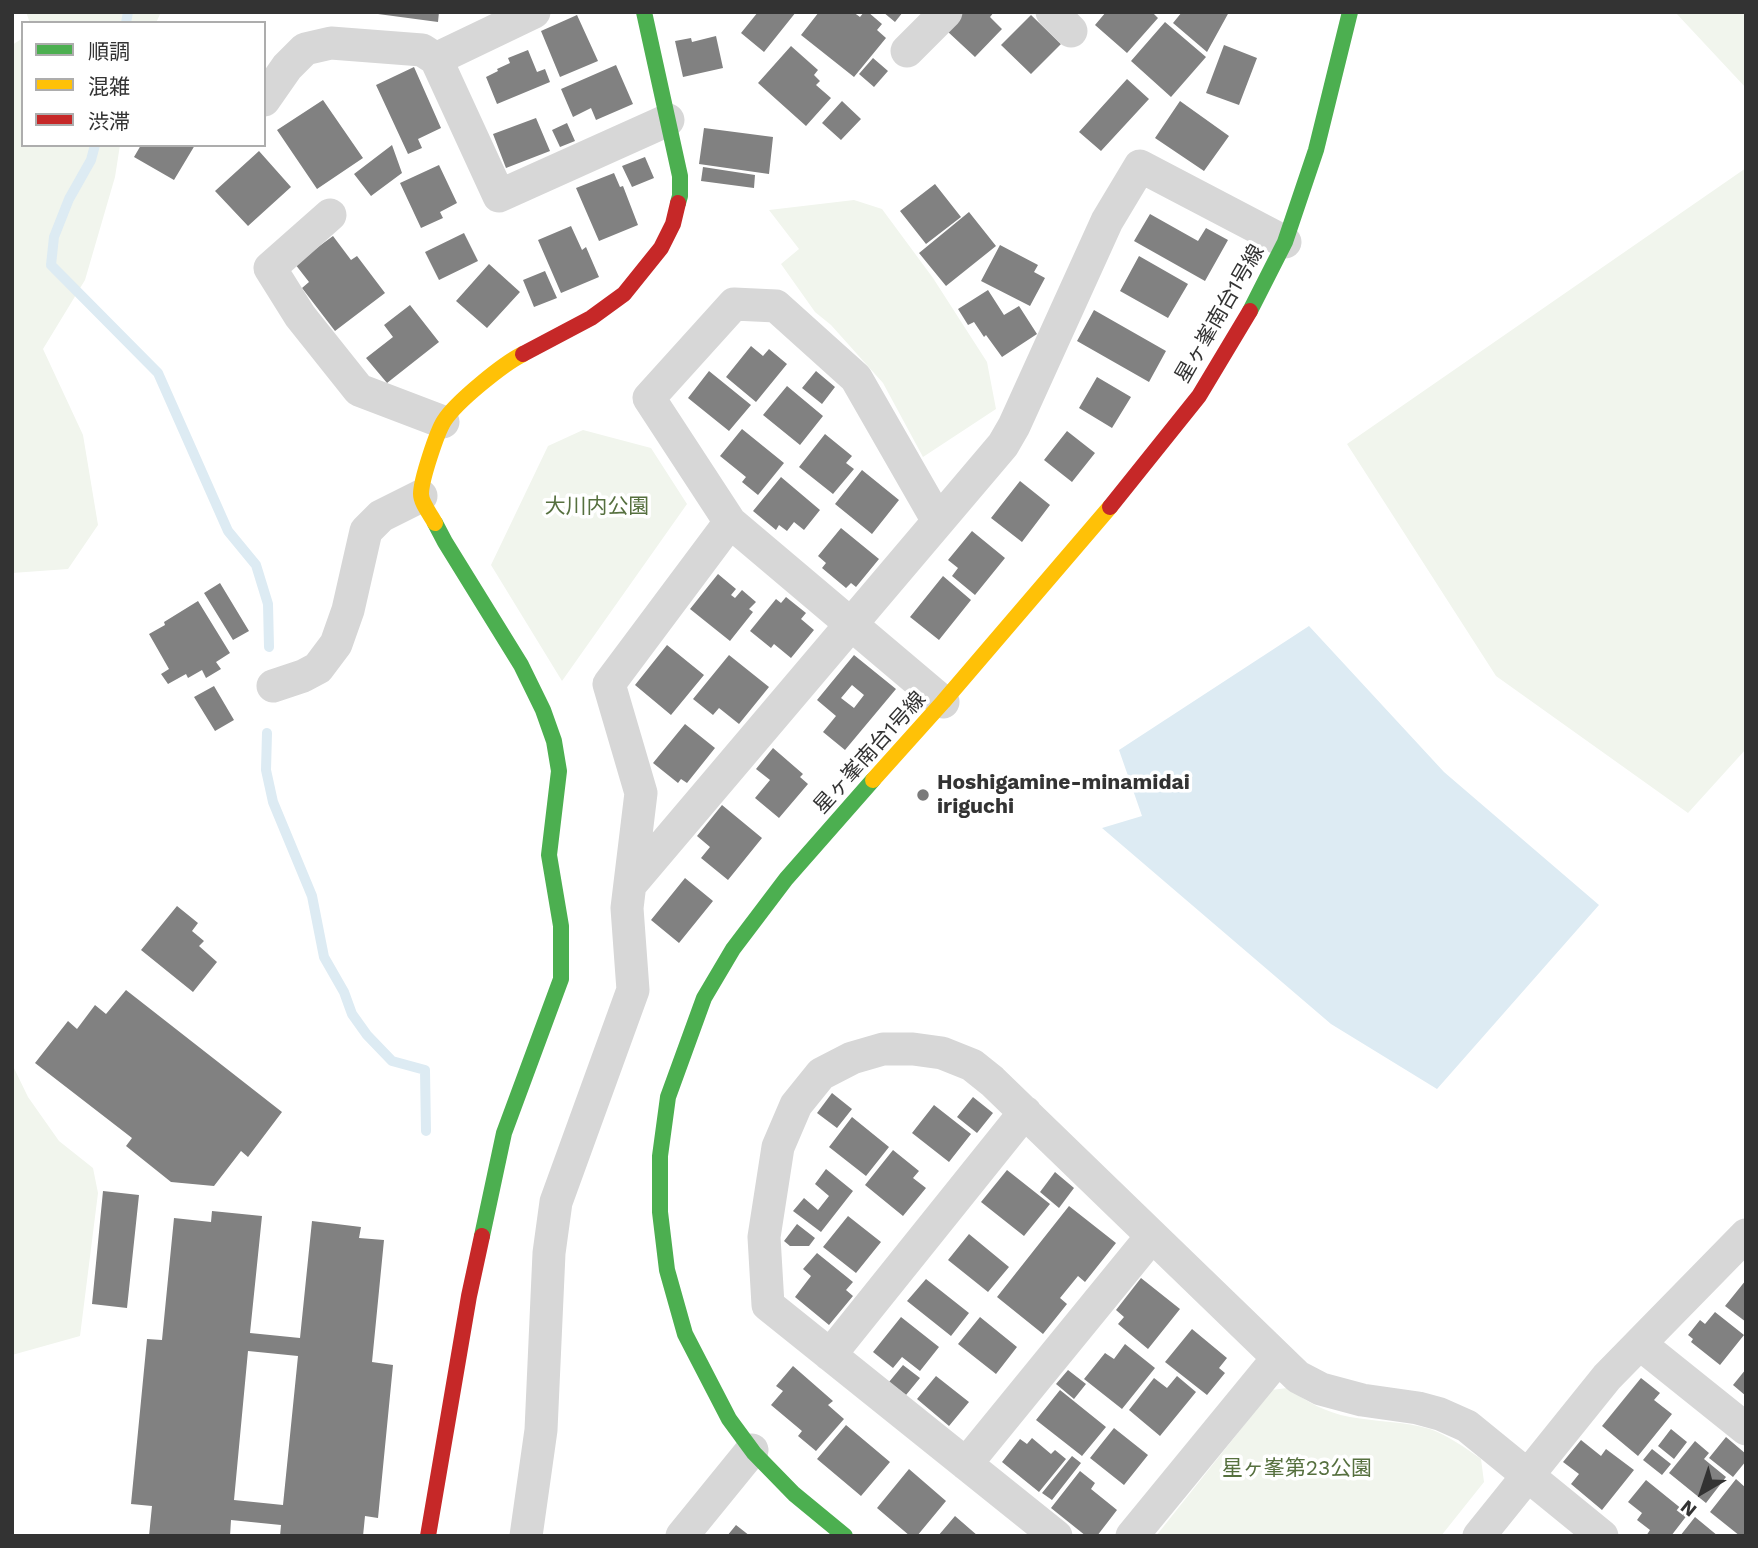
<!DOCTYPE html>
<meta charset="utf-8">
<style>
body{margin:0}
#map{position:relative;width:1758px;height:1548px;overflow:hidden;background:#fff;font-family:"Work Sans","Noto Sans JP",sans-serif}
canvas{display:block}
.frame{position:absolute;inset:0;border:14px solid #333;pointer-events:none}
.legend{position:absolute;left:21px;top:21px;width:245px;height:126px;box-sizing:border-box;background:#fff;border:2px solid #adadad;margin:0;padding:9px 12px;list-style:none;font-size:21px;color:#333}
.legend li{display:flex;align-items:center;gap:14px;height:35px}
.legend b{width:35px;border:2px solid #adadad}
.north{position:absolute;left:1667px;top:1457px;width:70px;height:70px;-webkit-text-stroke:5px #fff;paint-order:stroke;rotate:219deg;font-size:19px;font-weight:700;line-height:28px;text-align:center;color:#333}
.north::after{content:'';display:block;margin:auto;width:24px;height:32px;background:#333;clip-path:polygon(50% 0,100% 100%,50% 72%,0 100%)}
</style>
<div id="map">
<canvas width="1758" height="1548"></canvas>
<div class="frame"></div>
<ul class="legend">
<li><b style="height:9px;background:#4caf50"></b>順調</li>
<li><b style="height:9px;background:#ffc107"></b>混雑</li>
<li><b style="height:9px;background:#c62828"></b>渋滞</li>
</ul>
<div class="north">N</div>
</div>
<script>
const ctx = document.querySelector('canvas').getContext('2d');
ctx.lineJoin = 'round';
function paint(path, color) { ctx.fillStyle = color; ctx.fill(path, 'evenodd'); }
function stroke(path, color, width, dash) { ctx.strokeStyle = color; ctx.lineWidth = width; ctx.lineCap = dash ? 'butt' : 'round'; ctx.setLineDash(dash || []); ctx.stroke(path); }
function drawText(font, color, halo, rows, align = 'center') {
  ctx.font = font + ' "Work Sans","Noto Sans JP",sans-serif'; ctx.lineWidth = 7; ctx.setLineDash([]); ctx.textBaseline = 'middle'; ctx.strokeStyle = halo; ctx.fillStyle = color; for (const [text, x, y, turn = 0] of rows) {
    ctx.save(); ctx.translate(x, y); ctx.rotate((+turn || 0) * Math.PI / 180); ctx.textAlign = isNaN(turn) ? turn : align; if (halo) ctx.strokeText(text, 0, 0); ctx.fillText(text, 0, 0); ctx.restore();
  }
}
const green = new Path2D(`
 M26,12H161L156,23H30Z
 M1675,12H1746V88Z
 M23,38V145H120L115,177L85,280L43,349L83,435L98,525L68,569L12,573V45Z
 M1746,168V749L1688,813L1496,676L1347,444Z
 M854,200L882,209L933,278L987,362L996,409L923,457L883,383L831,325L815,312L781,264L799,249L769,210Z
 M583,430L651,448L687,504L562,681L491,565L548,446Z
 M12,1064L28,1097L59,1141L93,1168L98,1193L80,1336L12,1355Z
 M1287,1388C1308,1402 1324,1412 1350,1417C1376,1422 1404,1421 1430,1429C1449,1436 1464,1447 1481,1459L1484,1482L1441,1536H1156L1272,1390Z`);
const water = new Path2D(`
 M1309,626L1444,772L1599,905L1437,1089L1331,1024L1102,828L1142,816L1119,750Z`);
const stream = new Path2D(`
 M126,23L128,12
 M95,145L91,160L69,199L54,237L51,265L158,373L228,531L256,565L268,604L269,647
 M267,733L266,770L273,802L312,896L324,957L344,992L352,1014L367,1035L392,1061L425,1070L426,1131`);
const building = new Path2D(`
 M379,12H439L438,22L378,14Z
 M758,12H796L764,52L741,33Z
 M819,12H853L860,17L864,12H868L882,24L877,30L886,38L854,77L801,35Z
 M883,12H903L895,22Z
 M964,12H994L990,17L1002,29L975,57L947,31Z
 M1106,12H1152L1158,18L1127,53L1095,25Z
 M1182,12H1229L1207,52L1173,23Z
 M577,15L598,61L560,77L541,31Z
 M1031,15L1061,44L1031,74L1001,45Z
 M1165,22L1206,57L1171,97L1131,61Z
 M716,36L723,68L683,77L675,41L691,38L692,42Z
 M1224,45L1257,58L1239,105L1206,93Z
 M791,46L818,70L814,75L820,81L816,85L831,98L806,126L758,83Z
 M528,50L537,72L545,69L550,82L497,104L486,77L498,71L497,69L510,63L508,58Z
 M873,58L888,71L874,87L859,74Z
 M616,65L633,104L596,120L591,108L573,117L561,89Z
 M414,67L441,128L418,139L422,148L408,154L376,85Z
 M1127,79L1149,99L1101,151L1079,132Z
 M323,100L363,158L317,189L277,130Z
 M842,101L861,119L841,140L822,123Z
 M1180,101L1229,136L1204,171L1155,138Z
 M536,118L550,151L506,168L493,134Z
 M567,123L575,141L560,147L552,130Z
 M704,128L773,137L769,174L699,164Z
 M141,145H195L174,180L134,157Z
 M392,145L402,173L371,196L354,174Z
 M259,151L291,187L248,226L215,191Z
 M645,157L654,178L632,187L622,166Z
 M439,165L457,203L440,212L443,218L421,228L400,183Z
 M703,167L755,175L754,188L701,181Z
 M614,173L620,187L623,186L638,225L599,241L576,188Z
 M935,184L961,217L926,244L900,211Z
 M969,212L996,246L946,286L919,253Z
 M1150,214L1198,241L1206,228L1228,240L1205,281L1134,241Z
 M571,226L582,250L586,247L599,277L561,293L538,240Z
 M464,233L478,261L439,280L425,252Z
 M333,236L351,260L357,256L385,293L335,331L302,288L309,282L295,264Z
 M1000,245L1038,265L1034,272L1045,278L1030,306L981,281Z
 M1139,256L1188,284L1168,318L1120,291Z
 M489,264L520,292L487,328L456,301Z
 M545,271L557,298L534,307L523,280Z
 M988,290L1004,315L1019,306L1037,334L1002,357L986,335L984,337L974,322L968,325L958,309Z
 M410,305L439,342L387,383L366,358L393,337L384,325Z
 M1094,310L1166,351L1149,382L1077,341Z
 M751,346L763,356L769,349L787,364L756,402L726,377Z
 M709,371L751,405L729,431L688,398Z
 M816,371L835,387L822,404L802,388Z
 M1097,377L1131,397L1112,428L1079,408Z
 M787,386L823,416L800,445L763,415Z
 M742,429L784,463L758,495L742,482L746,477L720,456Z
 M1067,431L1095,453L1072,482L1044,460Z
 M825,434L852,456L846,463L854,469L833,494L799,467Z
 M862,470L899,500L872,534L835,504Z
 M781,477L820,510L804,530L794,522L787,531L779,525L776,530L753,511Z
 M1020,481L1050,505L1022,542L991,518Z
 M841,528L879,559L856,587L851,583L846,588L822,568L826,563L818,556Z
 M972,531L1005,558L975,595L952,576L958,568L948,560Z
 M718,574L736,589L731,595L735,598L742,590L756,602L749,609L753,612L730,641L690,609Z
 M943,576L971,600L939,640L910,617Z
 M220,583L249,631L233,640L204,593Z
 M786,597L806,613L801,619L814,630L791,658L774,644L771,648L750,631L776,599L781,603Z
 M198,601L230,653L216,662L221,669L206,678L202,670L188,678L186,674L168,684L161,674L169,669L149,634L165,625L164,622Z
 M667,645L704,675L671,715L635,685Z
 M729,655L769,687L739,724L719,708L713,715L693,699Z
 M854,655L896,689L845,750L823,732L836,716L817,700ZM852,685L864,695L854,708L841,698Z
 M214,686L234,720L215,731L194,697Z
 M685,724L715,748L687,783L681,779L678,783L653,763Z
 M773,748L803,774L800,777L808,784L779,818L755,798L770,780L756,769Z
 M722,805L762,838L728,880L701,858L710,847L697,836Z
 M685,878L713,901L679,943L651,920Z
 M177,906L198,923L192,931L204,941L199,946L217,962L193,992L141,950Z
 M126,990L282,1112L248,1157L241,1151L214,1186L171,1182L126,1146L132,1138L35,1063L68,1021L77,1029L95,1005L106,1014Z
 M832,1093L852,1109L837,1128L817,1113Z
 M973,1097L993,1113L977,1133L957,1117Z
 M934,1105L971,1134L949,1162L912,1133Z
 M852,1117L889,1147L866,1176L829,1147Z
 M893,1150L919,1171L913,1178L926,1188L903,1216L865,1185Z
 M826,1169L853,1191L821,1232L793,1211L804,1198L818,1210L829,1196L815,1184Z
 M1007,1170L1050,1204L1024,1236L981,1202Z
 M1055,1172L1074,1188L1059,1208L1040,1192Z
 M103,1191L139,1195L127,1308L92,1304Z
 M1069,1206L1116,1243L1085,1282L1078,1276L1060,1298L1067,1304L1043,1334L997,1297Z
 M212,1211L262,1216L250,1333L300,1338L312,1221L361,1227L359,1238L384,1240L372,1362L393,1365L378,1518L365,1516L363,1536H280L281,1525L231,1520L230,1536H149L152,1506L131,1504L147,1339L162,1340L174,1218L211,1222ZM248,1351L298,1356L283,1505L234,1500Z
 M848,1216L881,1242L856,1273L823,1247Z
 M797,1224L815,1238L809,1246H790L784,1241Z
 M969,1234L1009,1267L988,1292L948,1260Z
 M817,1253L853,1282L846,1290L853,1296L829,1325L795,1297L811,1276L803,1269Z
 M1141,1278L1180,1309L1148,1349L1118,1324L1124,1317L1116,1310Z
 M926,1279L969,1313L951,1336L907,1301Z
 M1746,1280V1322L1725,1306Z
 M1715,1312L1744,1335L1720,1365L1691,1342L1693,1339L1688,1335L1700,1320L1705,1324Z
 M901,1317L939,1347L920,1371L902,1357L893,1368L873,1352Z
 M980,1317L1017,1347L996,1374L958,1344Z
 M1192,1329L1227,1358L1219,1368L1225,1373L1207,1395L1165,1362Z
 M1125,1344L1155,1368L1122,1409L1084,1379L1105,1353L1114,1359Z
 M903,1365L920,1378L906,1395L889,1382Z
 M793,1366L833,1401L828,1405L844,1419L816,1451L798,1436L802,1431L771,1405L783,1391L776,1386Z
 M1746,1369V1396L1733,1385Z
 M1068,1370L1086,1384L1074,1399L1056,1384Z
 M936,1376L969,1402L949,1426L917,1399Z
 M1177,1376L1196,1392L1160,1436L1129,1410L1154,1378L1167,1388Z
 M1641,1378L1660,1393L1654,1400L1672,1414L1638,1456L1602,1426Z
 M1060,1390L1106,1427L1082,1456L1036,1420Z
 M846,1425L890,1462L861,1496L817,1459Z
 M1114,1428L1148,1455L1124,1485L1090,1458Z
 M1671,1429L1687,1442L1674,1459L1658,1446Z
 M1726,1437L1746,1454V1461L1733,1477L1709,1458Z
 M1032,1438L1051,1454L1055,1450L1066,1459L1039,1492L1002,1462L1020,1439L1027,1444Z
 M1581,1440L1601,1456L1606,1449L1634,1470L1602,1510L1571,1484L1579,1474L1563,1462Z
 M1695,1441L1709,1453L1704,1459L1726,1477L1706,1503L1669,1473Z
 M1652,1449L1671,1464L1662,1475L1643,1460Z
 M1072,1456L1081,1463L1052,1500L1042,1493Z
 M909,1469L946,1501L917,1536H910L877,1508Z
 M1080,1471L1095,1483L1091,1489L1117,1510L1097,1536H1086L1051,1508Z
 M1736,1479L1746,1488V1536H1740L1710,1512Z
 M1646,1480L1688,1514L1671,1536H1646L1650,1530L1637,1520L1642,1513L1628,1502Z
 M955,1516L978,1536H938Z
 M1695,1517L1718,1536H1680Z
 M736,1525L750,1536H727Z`);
const street = new Path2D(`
 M534,12L436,59L499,196L668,120
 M1052,12L1071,31
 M907,51L946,12
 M264,100L287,67L305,49L331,43L422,50L436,59
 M330,215L270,268L300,316L359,390L443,422
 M938,521L856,378L776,306L734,304L649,398L730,522L943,702
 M273,686L303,676L318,668L336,644L348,610L366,531L381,516L421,496
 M630,885L1003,445L1014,426L1107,221L1140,166L1285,242
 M1640,1344L1746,1429
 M830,1355L1025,1112
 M966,1464L1152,1236
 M526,1536L541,1430L549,1253L556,1202L633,990L627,908L641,793L609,684L730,522
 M682,1536L752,1450
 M1056,1536L768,1305L764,1237L778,1147L796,1105L821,1074L852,1058L883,1049H913L942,1053L972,1065L992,1081L1298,1377L1321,1389L1362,1400L1418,1408L1440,1414L1467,1426L1602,1536
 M1132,1536L1278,1358
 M1479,1536L1607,1377L1746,1235`);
const fast = new Path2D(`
 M644,12L680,176V196L678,203
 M1250,311L1285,242L1316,150L1350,12
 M435,523L445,542L521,665L543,710L554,741L559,771L549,855L561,926V979L504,1133L482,1236
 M845,1536L794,1494L754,1453L729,1419L685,1334L667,1270L660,1212V1156L668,1097L704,998L733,949L786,879L873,780`);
const slow = new Path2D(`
 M435,523C431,515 421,503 421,494C421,480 437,432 444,421C456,402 503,364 523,354
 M873,780L943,702L1110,507`);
const jam = new Path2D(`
 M523,354L591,318L624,294L661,248L673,224L678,203
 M1110,507L1199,396L1250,311
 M428,1536L469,1296L482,1236`);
const markers = [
 [923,795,7,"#7a7a7a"]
];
const streetNames = [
 ["星ヶ峯南台1号線",1220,314,-60],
 ["星ヶ峯南台1号線",870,753,-48]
];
const parkNames = [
 ["大川内公園",597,507],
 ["星ヶ峯第23公園",1297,1469]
];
const poiNames = [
 ["Hoshigamine-minamidai",937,783],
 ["iriguchi",937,807]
];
paint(green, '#f1f5ed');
paint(water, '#ddebf3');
stroke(stream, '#ddebf3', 10);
paint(building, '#818181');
stroke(street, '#d7d7d7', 33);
stroke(fast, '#4caf50', 16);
stroke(slow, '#ffc107', 16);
stroke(jam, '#c62828', 16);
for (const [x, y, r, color] of markers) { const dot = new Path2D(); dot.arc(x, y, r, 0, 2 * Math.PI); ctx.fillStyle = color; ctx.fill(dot); stroke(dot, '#fff', 2.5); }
drawText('21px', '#333', '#fff', streetNames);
drawText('21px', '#56703f', '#fff', parkNames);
drawText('bold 21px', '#333', '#fff', poiNames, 'left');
</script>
